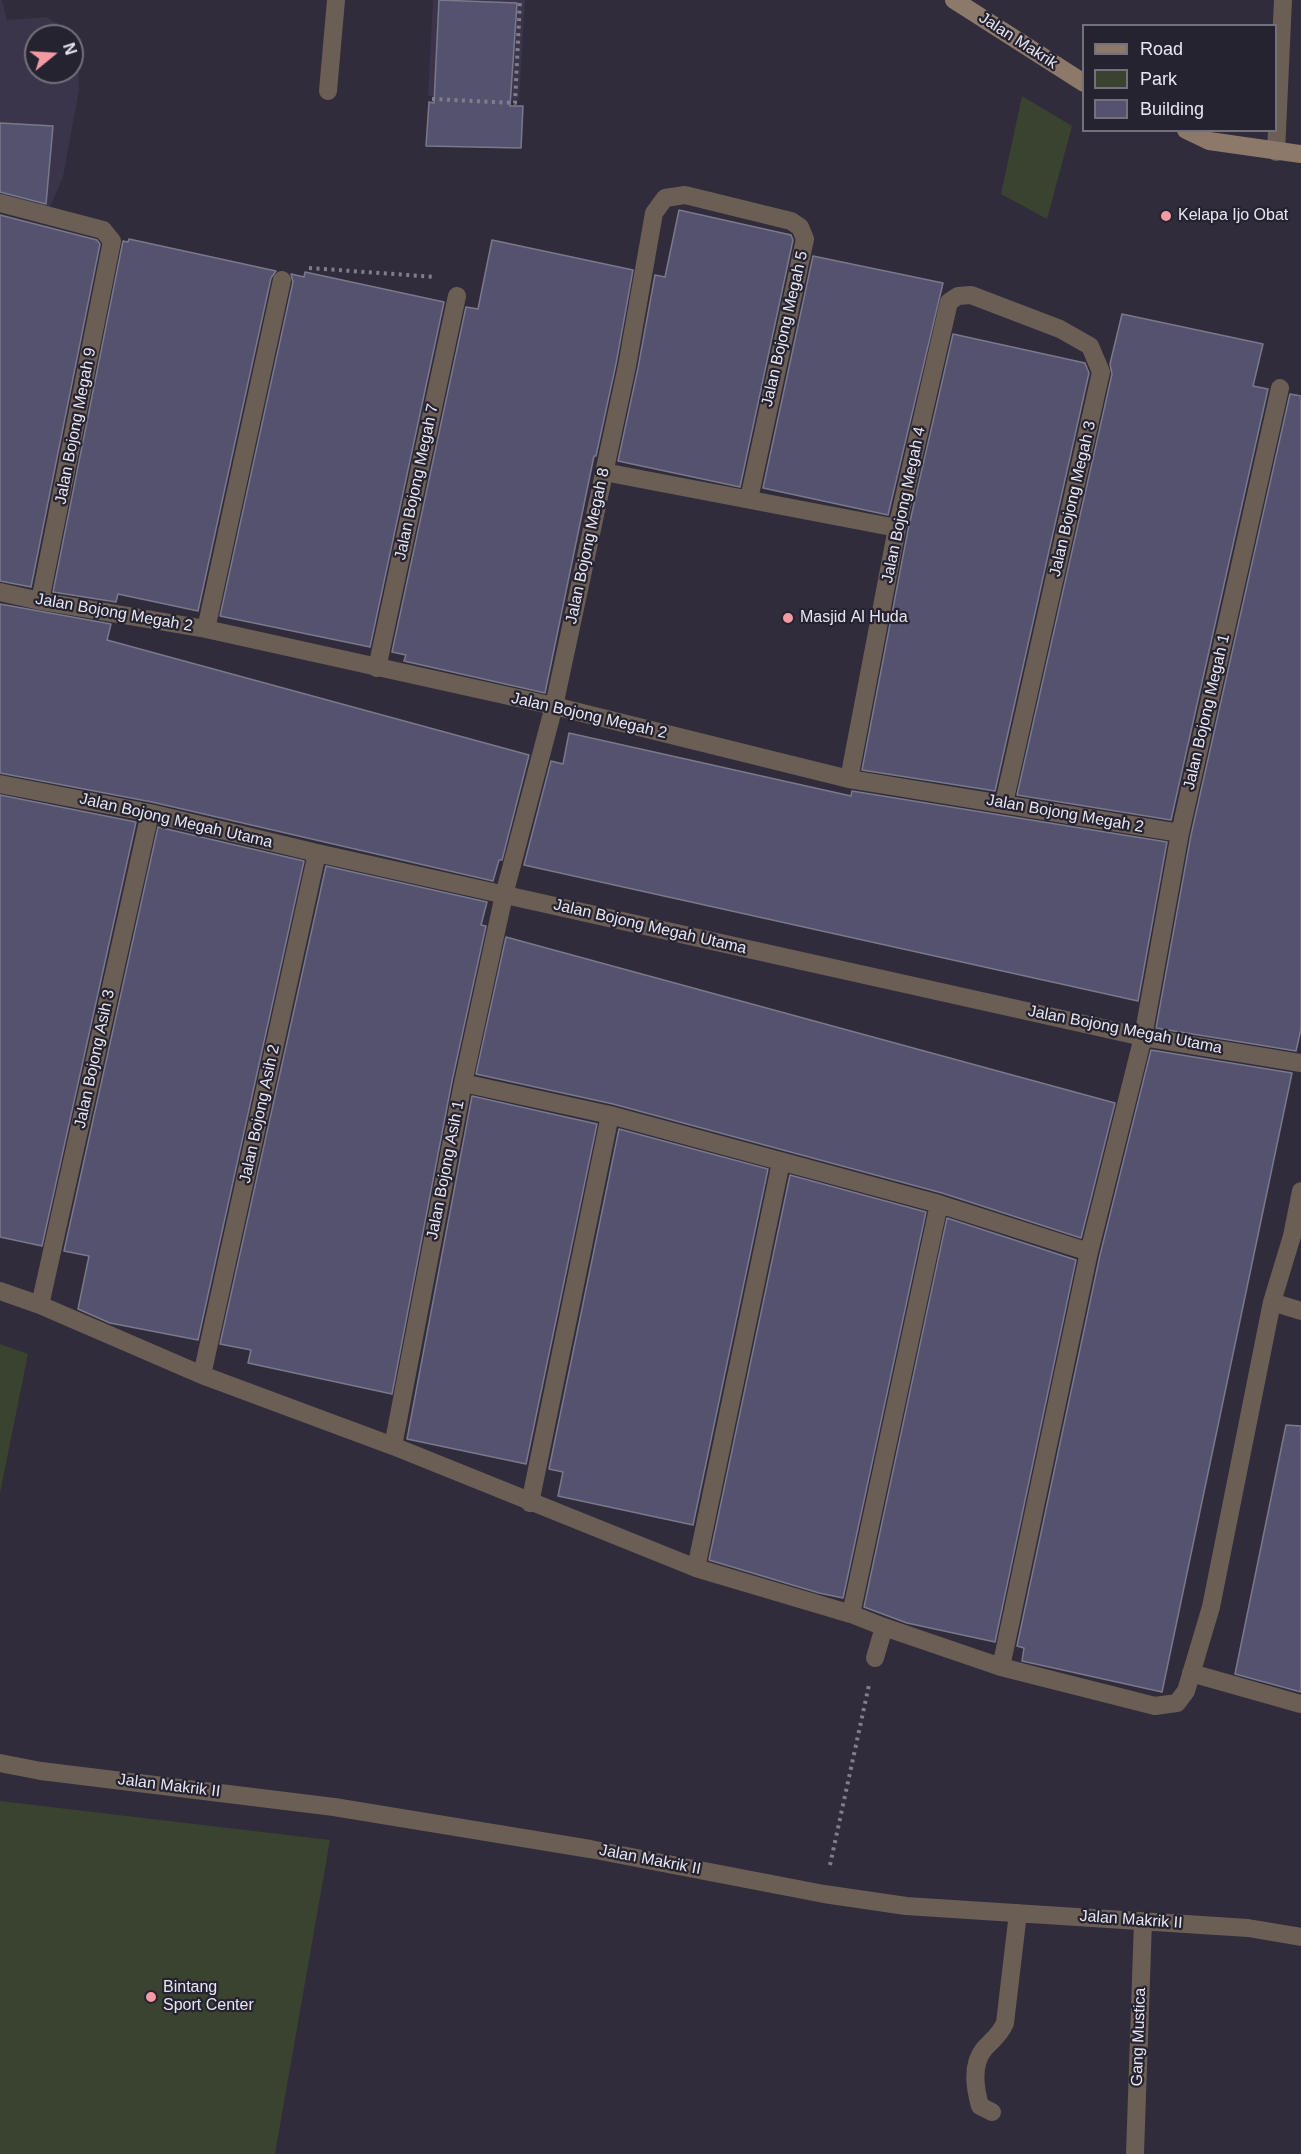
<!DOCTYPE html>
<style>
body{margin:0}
#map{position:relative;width:1301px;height:2154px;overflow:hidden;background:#302c3c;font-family:Arial,sans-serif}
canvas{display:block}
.legend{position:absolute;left:1082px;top:24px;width:195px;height:108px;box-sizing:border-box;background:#262331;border:2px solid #74717d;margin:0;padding:8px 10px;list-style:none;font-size:18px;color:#e8e6f0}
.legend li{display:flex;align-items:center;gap:12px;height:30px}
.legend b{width:30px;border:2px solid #74717d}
.north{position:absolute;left:24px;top:24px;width:60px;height:60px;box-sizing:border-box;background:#262331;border:2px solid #74717d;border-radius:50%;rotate:72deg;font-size:16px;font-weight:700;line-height:24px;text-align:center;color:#e8e6f0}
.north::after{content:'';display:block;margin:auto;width:21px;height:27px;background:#f49aa3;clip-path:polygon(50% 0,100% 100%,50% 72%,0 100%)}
</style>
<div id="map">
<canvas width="1301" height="2154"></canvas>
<ul class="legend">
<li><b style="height:8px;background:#8c796a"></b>Road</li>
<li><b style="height:16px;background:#3a4230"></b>Park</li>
<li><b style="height:16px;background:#55526f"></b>Building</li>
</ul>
<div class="north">N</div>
</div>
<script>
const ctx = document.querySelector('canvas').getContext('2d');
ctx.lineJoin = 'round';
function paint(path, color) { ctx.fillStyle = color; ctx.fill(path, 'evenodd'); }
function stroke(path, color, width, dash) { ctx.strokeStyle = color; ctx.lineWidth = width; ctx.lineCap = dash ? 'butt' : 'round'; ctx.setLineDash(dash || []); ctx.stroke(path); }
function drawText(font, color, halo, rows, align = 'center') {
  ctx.font = font + ' Arial,sans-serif'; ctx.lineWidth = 4.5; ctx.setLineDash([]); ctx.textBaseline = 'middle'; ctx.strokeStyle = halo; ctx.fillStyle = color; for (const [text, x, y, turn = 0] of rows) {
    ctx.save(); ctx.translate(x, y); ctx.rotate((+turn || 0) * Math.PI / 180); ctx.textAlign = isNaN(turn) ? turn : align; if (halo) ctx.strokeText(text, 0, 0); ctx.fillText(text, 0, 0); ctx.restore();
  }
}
const built = new Path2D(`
 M0,0H2L7,20L46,17L78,36L79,90L63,177L48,212L0,200ZM36,36H72V72H36Z
 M433,0H525L519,100L428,96Z`);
const green = new Path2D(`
 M1022,96L1072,126L1047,219L1001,194Z
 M0,1344L28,1354L0,1493Z
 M0,1801L330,1840L275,2154H0Z`);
const building = new Path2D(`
 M439,0L517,3L510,106H523L521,148L426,146L429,102L434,103Z
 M0,123L53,126L46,204L0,192Z
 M679,210L791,235L793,240L740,487L618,461L638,368L655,275L665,277Z
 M0,215L97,240L100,244L31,587L0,581Z
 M129,239L276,271L271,278L198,611L118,594L116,602L53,592L123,241L128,242Z
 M492,240L633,270L616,364L596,456H594L545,693L404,661L406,655L392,652L466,307L478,309Z
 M813,256L943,283L888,515L763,488Z
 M305,272L444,302L370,647L220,616L293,282L291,274L304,277Z
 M1122,314L1263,344L1253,386L1268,389L1171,820L1017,795L1112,374L1110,364Z
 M953,334L1085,363L1089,373L995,791L862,770L908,530Z
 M1290,394L1301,396V1029L1296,1051L1156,1028L1191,835Z
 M0,604L111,624L107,640L529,755L502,860H499L493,881L152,802L0,773Z
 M569,733L851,796L852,791L1167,842L1138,1001L524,865L551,761L563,764Z
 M0,795L136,822L42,1246L0,1237Z
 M158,827L304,861L198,1340L110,1323L78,1309L89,1256L64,1251Z
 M326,866L487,902L481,925L486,926L452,1081L392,1394L248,1363L251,1350L220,1344Z
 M506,937L1115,1103L1081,1238L942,1193L613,1104L476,1074Z
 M1151,1050L1292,1073L1162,1692L1022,1661L1024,1648L1017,1646L1100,1255Z
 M472,1096L597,1124L526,1464L407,1439Z
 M619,1129L768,1169L693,1525L558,1496L563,1472L549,1469Z
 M790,1175L926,1212L843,1598L819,1593L709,1560Z
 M947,1218L1076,1260L995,1642L907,1623L864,1607Z
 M1286,1425L1301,1426V1692L1235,1674Z`);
const path = new Path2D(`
 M432,99L515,103L520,0
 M309,268L436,277
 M830,1865L869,1685`);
const street = new Path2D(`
 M328,91L336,0
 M1276,152L1283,0
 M0,203L103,230L112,241L40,601
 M604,472L897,528
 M0,592L40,601L206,629L554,706L849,779L1180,833
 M206,629L282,280
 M377,668L457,296
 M849,779L897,528L949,302L958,296L971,295L1060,329L1090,346L1101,372L1004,803
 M0,784L150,813L317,853L1143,1037L1301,1063
 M463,1083L610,1115L939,1204L1089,1252
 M0,1291L40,1305L202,1375L393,1446L696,1568L851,1614L884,1627L1001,1667L1155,1706L1177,1703L1186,1691L1211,1607L1272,1302L1292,1236L1301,1191
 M1272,1302L1301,1311
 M40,1305L150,813
 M202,1375L317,853
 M393,1446L463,1083L504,895L554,706L627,366L654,213L665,198L685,195L791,221L800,227L805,239L749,499
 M530,1503L610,1115
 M696,1568L781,1162
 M851,1614L939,1204
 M875,1658L884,1627
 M1001,1667L1089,1252L1143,1037L1180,833L1280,388
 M1191,1673L1301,1704
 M0,1763L41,1771L334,1807L590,1849L824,1894L906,1906L1248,1928L1301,1937
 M992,2112L980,2106C975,2088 971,2065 984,2049C992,2040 1000,2035 1005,2023L1018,1913
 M1135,2154L1143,1921`);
const secondary = new Path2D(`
 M954,0L1084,83
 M1186,130L1209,141L1301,154`);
const markers = [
 [1166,216,6,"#f49aa3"],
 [788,618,6,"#f49aa3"],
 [151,1997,6,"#f49aa3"]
];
const streetNames = [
 ["Jalan Makrik",1018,41,33],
 ["Jalan Bojong Megah 5",785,329,-77],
 ["Jalan Bojong Megah 9",76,426,-79],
 ["Jalan Bojong Megah 7",417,482,-78],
 ["Jalan Bojong Megah 3",1073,499,-77],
 ["Jalan Bojong Megah 4",904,505,-78],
 ["Jalan Bojong Megah 8",588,546,-78],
 ["Jalan Bojong Megah 2",114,613,10],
 ["Jalan Bojong Megah 1",1207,712,-77],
 ["Jalan Bojong Megah 2",589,716,13],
 ["Jalan Bojong Megah 2",1065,814,10],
 ["Jalan Bojong Megah Utama",176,821,13],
 ["Jalan Bojong Megah Utama",650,927,13],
 ["Jalan Bojong Megah Utama",1125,1030,11],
 ["Jalan Bojong Asih 3",95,1059,-78],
 ["Jalan Bojong Asih 2",260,1114,-78],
 ["Jalan Bojong Asih 1",446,1170,-79],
 ["Jalan Makrik II",169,1786,7],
 ["Jalan Makrik II",650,1860,11],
 ["Jalan Makrik II",1131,1920,4],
 ["Gang Mustica",1139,2037,-88]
];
const poiNames = [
 ["Kelapa Ijo Obat",1178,216],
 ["Masjid Al Huda",800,618],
 ["Bintang",163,1988],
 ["Sport Center",163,2006]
];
paint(built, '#3a354b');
paint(green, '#3a4230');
paint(building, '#55526f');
stroke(building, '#7a798b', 1.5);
stroke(path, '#817e8b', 4, [3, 4.5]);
stroke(street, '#6b5e55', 18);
stroke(secondary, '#8c796a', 18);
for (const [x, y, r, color] of markers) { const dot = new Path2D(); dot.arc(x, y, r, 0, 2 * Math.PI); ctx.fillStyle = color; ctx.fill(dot); stroke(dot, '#262331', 2); }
drawText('16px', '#e8e6f0', '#262331', streetNames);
drawText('16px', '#e8e6f0', '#262331', poiNames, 'left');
</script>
